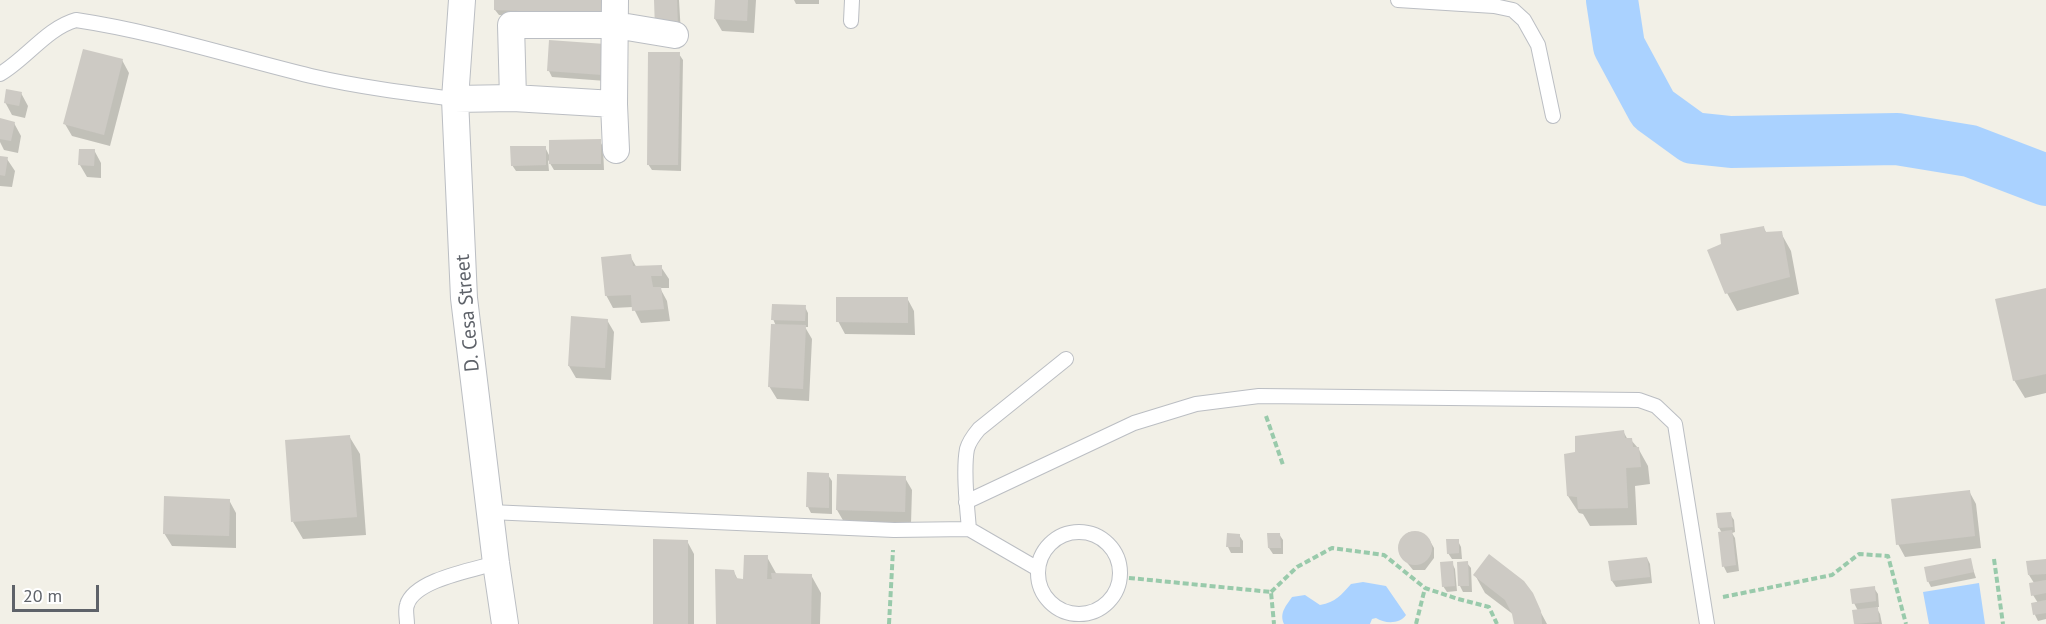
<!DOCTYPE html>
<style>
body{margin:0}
#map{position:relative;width:2046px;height:624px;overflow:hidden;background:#f2f0e7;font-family:"PT Sans",sans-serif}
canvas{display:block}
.scale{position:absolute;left:12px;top:585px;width:87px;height:27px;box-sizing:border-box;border:3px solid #5e6269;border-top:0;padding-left:8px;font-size:18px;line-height:21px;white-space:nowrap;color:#5e6269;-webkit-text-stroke:4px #fff;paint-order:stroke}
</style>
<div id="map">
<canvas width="2046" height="624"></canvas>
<div class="scale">20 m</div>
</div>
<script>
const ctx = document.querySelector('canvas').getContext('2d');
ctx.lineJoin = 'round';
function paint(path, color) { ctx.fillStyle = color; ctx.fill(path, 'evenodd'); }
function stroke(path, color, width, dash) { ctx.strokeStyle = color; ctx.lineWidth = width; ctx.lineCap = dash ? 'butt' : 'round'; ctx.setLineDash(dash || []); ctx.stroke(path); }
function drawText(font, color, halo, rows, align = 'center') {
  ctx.font = font + ' "PT Sans",sans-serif'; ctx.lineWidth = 5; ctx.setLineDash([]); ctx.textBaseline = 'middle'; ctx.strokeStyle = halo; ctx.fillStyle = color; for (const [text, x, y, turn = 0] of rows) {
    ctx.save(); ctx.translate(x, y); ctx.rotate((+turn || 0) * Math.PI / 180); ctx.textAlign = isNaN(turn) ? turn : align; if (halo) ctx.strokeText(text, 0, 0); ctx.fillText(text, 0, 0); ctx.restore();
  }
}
const water = new Path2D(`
 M1363,582L1386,586L1406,615C1400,624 1385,624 1376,618L1372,619L1370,624H1284C1279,613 1286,606 1292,597L1305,595L1320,605C1336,602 1341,595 1351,584Z
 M1979,583L1985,624H1929L1923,592Z`);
const shadow = new Path2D(`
 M496,0H605L604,20L499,15L495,10Z
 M656,0H679L681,34Z
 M716,0H756L754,33L722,31L715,19Z
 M794,0H819V4H796Z
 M604,45L606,81L552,77L549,71Z
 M679,54L683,60L681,171L652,170L648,164Z
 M122,60L129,73L110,146L72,136L65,124Z
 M21,93L28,106L25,118L12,115L5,102Z
 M14,123L21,136L18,153L4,150L0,142V125Z
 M600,141L603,147L604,170H554L548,160L549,171H516L512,165L545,147L550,157Z
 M94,150L101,163V178L87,177L80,165Z
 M0,157L7,159L15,171L12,187L0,186Z
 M1764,228L1767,234L1781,233L1791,251L1799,294L1737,311L1727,293Z
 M630,256L637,268L661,267L669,279V288H660L667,301L670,321L641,323L633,307L613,308L606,295Z
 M2046,290V393L2025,398L2014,380Z
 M907,298L914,311L915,335L845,334L838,321Z
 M805,307L808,313V327H805L812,339L809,401L777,399L769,386L776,326L773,319Z
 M607,320L614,332L611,380L576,378L569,366Z
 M1623,431L1628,440H1631L1638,448L1648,466L1650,484L1635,486L1637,525L1590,526L1583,514L1579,513L1568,496L1576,453Z
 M349,436L360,454L366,535L303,539L293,522Z
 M828,475L832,481V514L811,513L808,507Z
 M905,478L912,490L911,524L844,522L837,510Z
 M1969,491L1976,504L1981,548L1905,557L1898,544Z
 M229,500L236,513V548L172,546L164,533Z
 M1730,514L1734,520L1735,532L1732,533L1735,538L1739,571L1727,573L1724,567L1720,533H1722L1719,528L1717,515Z
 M1409,532H1420L1430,541L1434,548V558L1425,570H1413L1400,554V542Z
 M1279,534L1283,540V554H1273L1269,548Z
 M1239,535L1243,541V553H1231L1228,547Z
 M687,541L694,554V624H654Z
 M1458,541L1461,547L1462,559H1452L1448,553Z
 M767,557L777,575H811L821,593L820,624H718L734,572L738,580H745Z
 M1647,558L1650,564L1652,583L1616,587L1612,581L1610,563Z
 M1970,560L1976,578L1931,587L1928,581Z
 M2046,560V619L2038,621L2035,615L2038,603L2033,595L2034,583L2029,575Z
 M1452,563L1455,569L1457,591L1447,592L1443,586Z
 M1467,563L1471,568L1472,592H1463L1459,584Z
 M1475,575L1531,594L1547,624H1516L1514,615L1485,593Z
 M1874,588L1878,594L1879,607H1876L1880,614L1882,624H1855L1854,611H1858L1854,603Z`);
const river = new Path2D(`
 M1612,0L1619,46L1653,109L1693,138L1731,142L1897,139L1970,151L2046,180`);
const building = new Path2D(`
 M494,0H602L601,14L494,10Z
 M654,0H677L678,28L655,29Z
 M715,0H748L747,21L714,19Z
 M549,40L605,44L603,75L547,71Z
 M83,49L123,59L104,135L63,124Z
 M648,52H680L678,165H647Z
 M6,89L22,92L19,106L4,103Z
 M0,118L15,122L11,141L0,139Z
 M601,139V164H549V140Z
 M510,146H546V165L511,166Z
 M79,149H95L94,166L78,165Z
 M0,156L8,157L5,176L0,175Z
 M1764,226L1765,232L1782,231L1790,277L1725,294L1707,250L1721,244L1720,234Z
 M631,254L633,266L662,265V276H651L653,287H661L664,309L632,311L631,295L605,296L601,257Z
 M2046,288V374L2013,381L1995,299Z
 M836,297H908V323L836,322Z
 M772,304L806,305L805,321L771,320Z
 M571,316L608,319L605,368L568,366Z
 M771,324L806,325L803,389L768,387Z
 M1624,430L1625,438H1632L1633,447H1639L1641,467L1626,468L1628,508L1578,509L1577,497L1567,496L1564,454L1575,452V436Z
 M350,435L357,517L291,522L285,440Z
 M807,472L829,473V508L806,507Z
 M837,474L906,476L905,512L836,510Z
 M1970,490L1975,536L1896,545L1891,499Z
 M164,496L230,499L229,536L163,534Z
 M1731,512L1733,527L1718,528L1716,513Z
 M1732,530L1736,565L1722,567L1718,532Z
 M1398 548a17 17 0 1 1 34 0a17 17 0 1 1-34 0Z
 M1227,533L1240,534V547H1226Z
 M1267,533H1280L1281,548H1268Z
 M653,539L688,540V624H653Z
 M1446,539H1459V553L1447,554Z
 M1489,554L1524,581L1533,593L1541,611L1542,624H1514L1512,614L1505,600L1473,575Z
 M744,555H768L767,579H772L771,573L812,574L811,624H716L715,569L734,570L736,578L743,579Z
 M1647,557L1650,577L1611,581L1608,561Z
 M1971,558L1974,572L1927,582L1924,567Z
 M2046,559V574L2028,575L2026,561Z
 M1453,561L1455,586L1442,587L1440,562Z
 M1468,561L1469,586H1458L1457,562Z
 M2046,580V593L2031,596L2029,583Z
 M1875,586L1876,601L1852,604L1850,589Z
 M2046,600V613L2033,615L2031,603Z
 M1878,607L1879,622L1854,624L1852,610Z`);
const path = new Path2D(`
 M1266,416L1283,465
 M1994,559L2003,624
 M1120,577L1271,592L1274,624
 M1271,592L1297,567L1332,548L1384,555L1425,588L1458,599L1489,607L1497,624
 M1723,597L1832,575L1859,554L1888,556L1906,624
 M889,624L893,550
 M1416,624L1425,588`);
const lane = new Path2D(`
 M1398,0L1494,6L1513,10L1524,20L1538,45L1553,116
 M851,21L852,0
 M0,74C26,59 47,28 76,20C156,32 233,57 311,76C359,87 407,93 455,99
 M966,502L1134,423L1196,404L1259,396L1639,400L1656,406L1675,424L1707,624
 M490,512L894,530L969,529L1038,569
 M969,529C967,507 963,470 967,449C969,441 974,435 979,429L1066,359
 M1038 573a41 41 0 1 1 82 0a41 41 0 1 1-82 0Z
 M407,624C407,618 405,610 407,605C414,580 473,570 496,563`);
const street = new Path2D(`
 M462,0L455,99L464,298L496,563L505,624
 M615,0L614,104L616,150
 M513,98L511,25H615L675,35
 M455,99L513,98L614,104`);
const streetNames = [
 ["D. Cesa Street",468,313,-95]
];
paint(water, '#aad2ff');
paint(shadow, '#0003');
stroke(river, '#aad2ff', 52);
paint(building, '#cdcac4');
stroke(lane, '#bbbec3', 16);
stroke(street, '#bbbec3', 28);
stroke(path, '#99caab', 4, [6, 3]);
stroke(lane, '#fff', 14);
stroke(street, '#fff', 26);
drawText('20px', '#5e6269', '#fff', streetNames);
</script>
